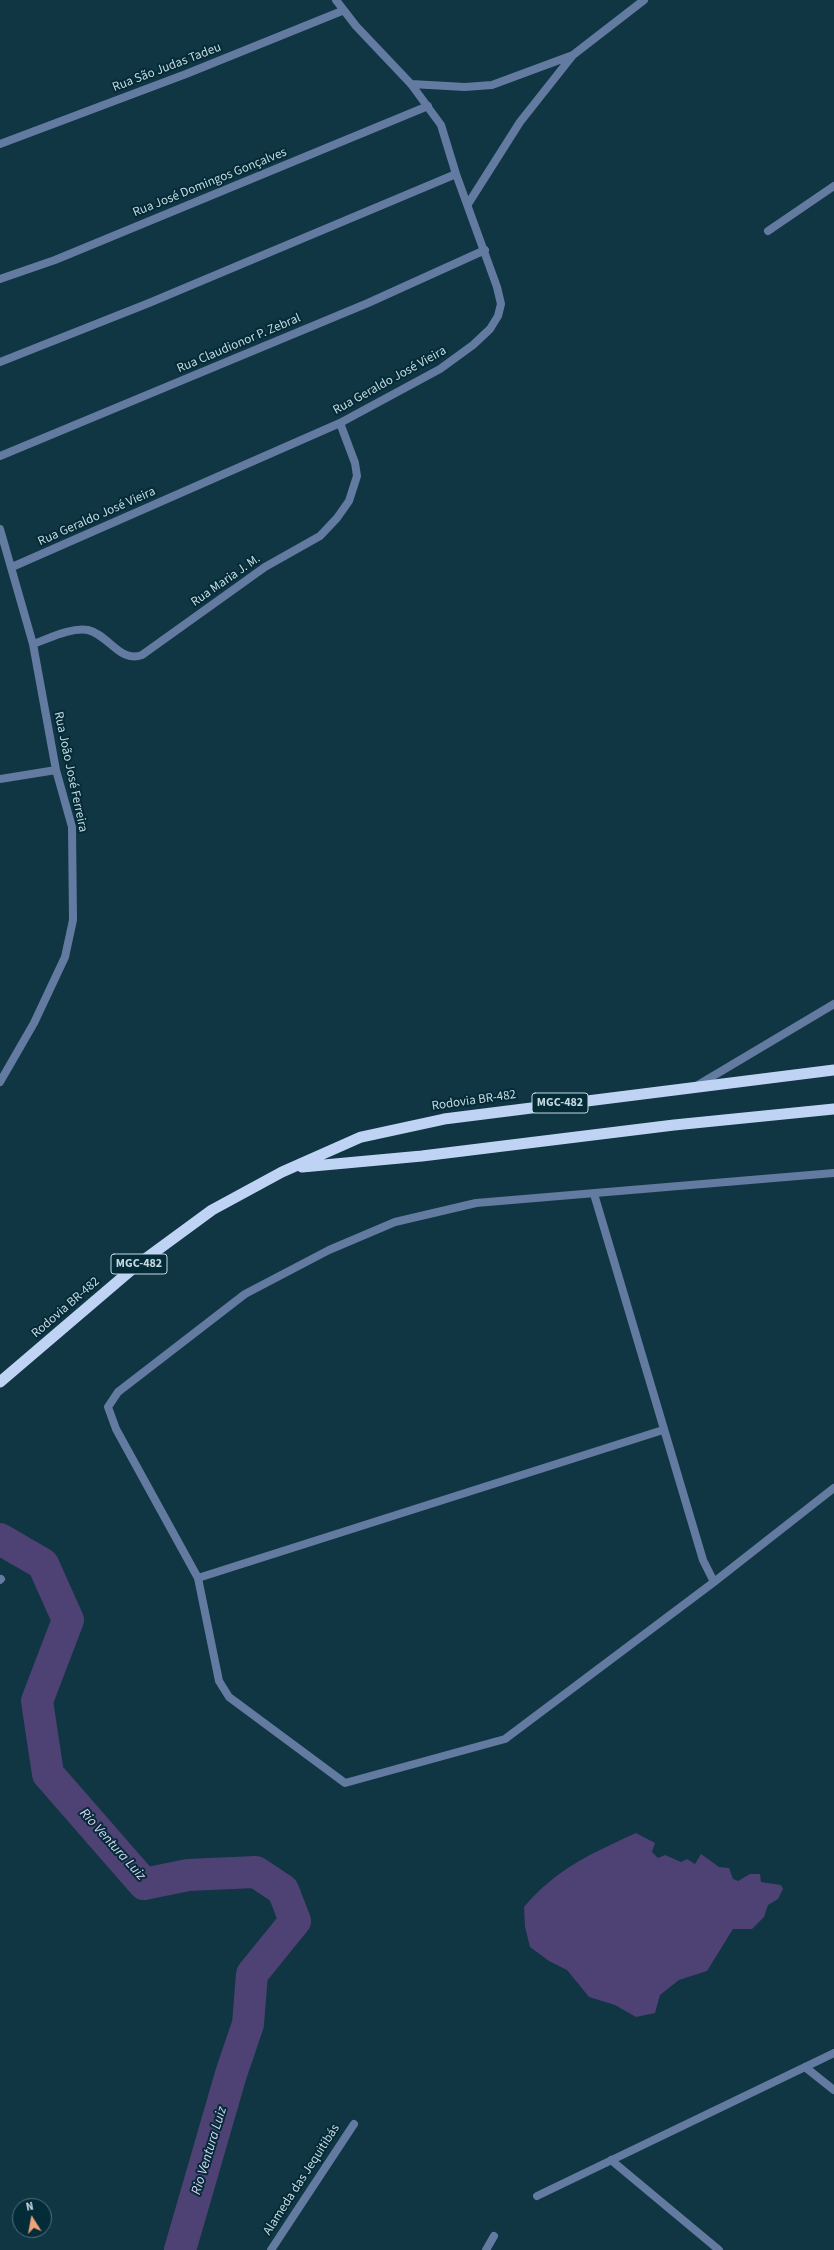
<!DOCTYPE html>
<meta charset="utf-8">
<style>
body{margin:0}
#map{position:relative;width:834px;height:2250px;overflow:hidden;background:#103543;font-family:"Source Sans 3",sans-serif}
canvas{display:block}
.north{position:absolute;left:12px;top:2198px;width:40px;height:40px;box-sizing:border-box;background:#042b38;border:1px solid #51717c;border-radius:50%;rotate:349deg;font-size:11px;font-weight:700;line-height:16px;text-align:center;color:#c5d9e1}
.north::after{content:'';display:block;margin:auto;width:14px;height:18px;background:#efa377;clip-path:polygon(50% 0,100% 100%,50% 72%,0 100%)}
</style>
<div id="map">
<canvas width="834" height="2250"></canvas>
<div class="north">N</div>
</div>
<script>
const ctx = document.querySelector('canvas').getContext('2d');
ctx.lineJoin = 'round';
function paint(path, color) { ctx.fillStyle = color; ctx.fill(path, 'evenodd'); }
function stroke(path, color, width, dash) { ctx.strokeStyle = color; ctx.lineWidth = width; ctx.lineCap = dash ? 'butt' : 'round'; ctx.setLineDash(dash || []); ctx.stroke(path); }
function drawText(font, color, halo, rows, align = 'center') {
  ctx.font = font + ' "Source Sans 3",sans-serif'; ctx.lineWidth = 4; ctx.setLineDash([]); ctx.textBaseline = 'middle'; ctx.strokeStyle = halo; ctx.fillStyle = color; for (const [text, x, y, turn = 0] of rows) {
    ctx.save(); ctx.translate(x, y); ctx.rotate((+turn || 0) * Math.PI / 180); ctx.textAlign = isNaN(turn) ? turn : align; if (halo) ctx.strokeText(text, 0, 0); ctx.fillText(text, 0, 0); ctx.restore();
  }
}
const water = new Path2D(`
 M636,1833L655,1843L652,1852L658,1858L665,1855L681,1862L687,1859L695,1864L701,1854L719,1867L729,1868L733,1879L738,1881L750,1874H760L761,1882L781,1885L783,1889L778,1899L768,1905L764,1917L752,1929H733L707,1971L679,1980L660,1995L655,2013L636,2017L615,2005L589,1997L567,1970L549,1961L530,1947L525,1927L524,1907C557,1868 591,1854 636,1833Z`);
const river = new Path2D(`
 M0,1539L43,1564L68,1620L37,1701L48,1774L144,1884L188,1875L256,1872L283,1890L295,1921L252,1974L248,2024L231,2074L180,2250`);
const minor = new Path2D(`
 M573,55L644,0
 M411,84L465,87L492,85L573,55L520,122L468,204
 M0,144L186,74L342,11
 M768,231L834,186
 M0,279L55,260L428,106
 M0,362L149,303L456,174
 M0,456L368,303L485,250
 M0,529L33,644L56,770L72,827L73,920L65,957L34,1023L0,1082
 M12,567L340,423L440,369L473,345L490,329L498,316L501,304L497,287L456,174L441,125L411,84L356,26L336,0
 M33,644C48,639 71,627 88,630C109,635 119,663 142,655L265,567L320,536L337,518L349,501L357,476L355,463L340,423
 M0,779L56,770
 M698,1085L834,1004
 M834,1173L476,1203L395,1222L329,1250L245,1294L118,1392L108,1407L116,1429L198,1578L219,1681L229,1697L345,1783L505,1739L714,1582L834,1488
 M594,1194L703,1560L714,1582
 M198,1578L663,1430
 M0,1580L1,1579
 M805,2067L834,2090
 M611,2160L719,2250
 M537,2196L834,2053
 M271,2250L354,2124
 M486,2250L494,2236`);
const trunk = new Path2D(`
 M302,1167L422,1156L674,1125L834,1109
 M0,1382L137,1265L212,1210L282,1172L361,1137L444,1119L834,1070`);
const shields = [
 [560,1103,56],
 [139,1264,56]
];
const shieldNames = [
 ["MGC-482",560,1103],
 ["MGC-482",139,1264]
];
const streetNames = [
 ["Rua São Judas Tadeu",167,68,-21],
 ["Rua José Domingos Gonçalves",210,183,-22],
 ["Rua Claudionor P. Zebral",239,344,-23],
 ["Rua Geraldo José Vieira",390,381,-29],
 ["Rua Geraldo José Vieira",97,517,-24],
 ["Rua Maria J. M.",226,581,-35],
 ["Rua João José Ferreira",70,772,78],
 ["Rodovia BR-482",474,1101,-8],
 ["Rodovia BR-482",66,1308,-41],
 ["Alameda das Jequitibás",302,2180,-57]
];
const waterNames = [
 ["Rio Ventura Luiz",112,1845,48],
 ["Rio Ventura Luiz",210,2151,-73]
];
paint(water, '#4e4173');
stroke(river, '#4e4173', 32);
stroke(minor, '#647ba1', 8);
stroke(trunk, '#bfd4f4', 11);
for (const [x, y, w] of shields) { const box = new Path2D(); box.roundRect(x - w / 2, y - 10, w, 20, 3); ctx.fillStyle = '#042b38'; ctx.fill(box); stroke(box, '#c5d9e1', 1); }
drawText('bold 12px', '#c5d9e1', null, shieldNames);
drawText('13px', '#c5d9e1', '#042b38', streetNames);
drawText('italic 14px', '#d9d3f3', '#042b38', waterNames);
</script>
